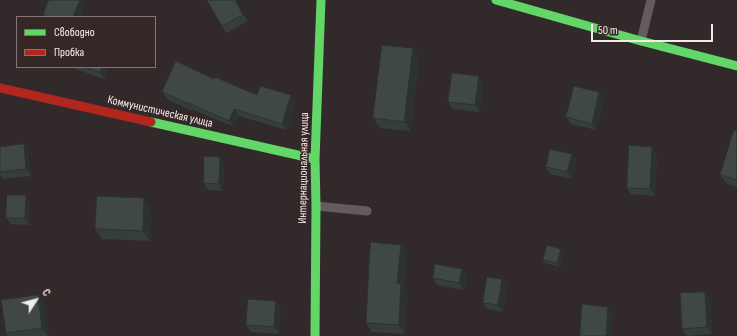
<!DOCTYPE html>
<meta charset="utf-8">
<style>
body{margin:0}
#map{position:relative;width:737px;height:336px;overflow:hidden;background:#322a2a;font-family:"Sofia Sans Condensed",sans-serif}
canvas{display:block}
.legend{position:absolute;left:16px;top:16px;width:140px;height:52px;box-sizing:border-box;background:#362727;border:1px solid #837575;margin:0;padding:5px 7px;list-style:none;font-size:12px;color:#f6ebeb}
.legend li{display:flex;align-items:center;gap:8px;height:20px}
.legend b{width:20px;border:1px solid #837575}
.north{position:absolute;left:16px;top:280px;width:40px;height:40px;-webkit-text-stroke:3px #362727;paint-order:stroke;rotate:54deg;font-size:11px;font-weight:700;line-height:16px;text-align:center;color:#f6ebeb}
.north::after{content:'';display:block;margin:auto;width:14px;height:18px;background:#f6ebeb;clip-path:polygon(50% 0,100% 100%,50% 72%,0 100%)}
.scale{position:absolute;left:591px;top:24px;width:122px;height:18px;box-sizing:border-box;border:2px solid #f6ebeb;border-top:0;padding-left:5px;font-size:12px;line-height:14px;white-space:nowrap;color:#f6ebeb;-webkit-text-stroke:3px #362727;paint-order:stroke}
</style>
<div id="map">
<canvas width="737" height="336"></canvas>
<ul class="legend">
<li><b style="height:5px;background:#63d668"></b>Свободно</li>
<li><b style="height:5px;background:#b3261e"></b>Пробка</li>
</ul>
<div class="north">С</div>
<div class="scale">50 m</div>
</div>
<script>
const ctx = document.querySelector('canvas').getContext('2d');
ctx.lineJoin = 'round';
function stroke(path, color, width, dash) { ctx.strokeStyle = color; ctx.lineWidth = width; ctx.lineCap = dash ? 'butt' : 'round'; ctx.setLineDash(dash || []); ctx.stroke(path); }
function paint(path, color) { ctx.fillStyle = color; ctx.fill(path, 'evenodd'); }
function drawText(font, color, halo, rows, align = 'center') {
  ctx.font = font + ' "Sofia Sans Condensed",sans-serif'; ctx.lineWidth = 3; ctx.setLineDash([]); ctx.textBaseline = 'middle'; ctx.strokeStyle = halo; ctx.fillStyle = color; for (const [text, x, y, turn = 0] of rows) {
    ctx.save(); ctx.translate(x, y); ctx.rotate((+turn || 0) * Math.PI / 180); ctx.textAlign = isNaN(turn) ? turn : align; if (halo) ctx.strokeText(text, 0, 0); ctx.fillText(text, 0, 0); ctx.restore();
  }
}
const lane = new Path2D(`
 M641,41L651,0
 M316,206L367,211`);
const fast = new Path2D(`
 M496,0L641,41L737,66
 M151,122L315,159
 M315,336L316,206L315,159L321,0`);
const jam = new Path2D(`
 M0,88L151,122`);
const wall = new Path2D(`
 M207,0H236L248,21L226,33L222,26Z
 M419,58L411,131L380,128L373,118Z
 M74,67H109L105,79L75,69Z
 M214,79L257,95H291L295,102L287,130L239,116L234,127L194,110L193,111L167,99L162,92Z
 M483,83L480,112L453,109L448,102Z
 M599,92L604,99L596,130L571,124L566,117Z
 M737,131V187L727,184L720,175Z
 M0,147L28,151L31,176L3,179L0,175Z
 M657,153L655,196L631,194L627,188Z
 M576,161L572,179L550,174L546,167Z
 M224,164L223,191L208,190L204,183Z
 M30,202V225L11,224L6,218Z
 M151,208L150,241L102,239L95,229Z
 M401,245L407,254L404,288L407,292L405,334L372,332L366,323Z
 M561,249L564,252L560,267L545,263L543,260Z
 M467,276L464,290L437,285L433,278Z
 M502,279L507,286L503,312L488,309L483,303Z
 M38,295L44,304L49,336H7L6,333Z
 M710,299L712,334L687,336L682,329Z
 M276,301L281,307L279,334L251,332L246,325Z`);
const shadedWall = new Path2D(`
 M80,0H81L85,6L81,17H73Z
 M235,0H236L248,21L243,15Z
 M413,48L419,58L411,131L404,122Z
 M102,67H109L105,79L100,72Z
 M479,76L483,83L480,112L475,105Z
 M599,92L604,99L596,130L592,124Z
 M291,95L295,102L287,130L282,124Z
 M189,103L194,110L193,111L189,104Z
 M234,109L239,116L234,127L229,121Z
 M24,144L28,151L31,176L26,169Z
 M652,147L657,153L655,196L650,189Z
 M572,154L576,161L572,179L567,172Z
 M220,157L224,164L223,191L219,184Z
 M26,195L30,202V225L25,218Z
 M144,198L151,208L150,241L143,231Z
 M401,245L407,254L404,288L407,292L405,334L399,325L397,283Z
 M561,249L564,252L560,267L557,263Z
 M462,269L467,276L464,290L459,283Z
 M502,279L507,286L503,312L498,305Z
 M705,292L710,299L712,334L707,327Z
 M38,295L44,304L49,336H48L42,328Z
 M276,301L281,307L279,334L274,327Z
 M608,307L613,313L611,336H606Z`);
const building = new Path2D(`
 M49,0H80L73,17H48L43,15Z
 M207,0H235L243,15L222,26Z
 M382,45L413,48L404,122L373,118Z
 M176,61L214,79L215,77L257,95L260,86L291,95L282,124L234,109L229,121L189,103V104L162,92Z
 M85,67H102L100,72Z
 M452,73L479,76L475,105L448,102Z
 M574,86L599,92L592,124L566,117Z
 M734,130L737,131V180L720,175Z
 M24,144L26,169L0,172V147Z
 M629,145L652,147L650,189L627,188Z
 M550,149L572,154L567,172L546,167Z
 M204,156L220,157L219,184L204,183Z
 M7,195H26L25,218H6Z
 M97,196L144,198L143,231L95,229Z
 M371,242L401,245L397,283H401L399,325L366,323L369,263Z
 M547,245L561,249L557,263L543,260Z
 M435,264L462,269L459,283L433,278Z
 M487,277L502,279L498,305L483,303Z
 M705,292L707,327L682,329L680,293Z
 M38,295L42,328L6,333L1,300Z
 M248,299L276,301L274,327L246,325Z
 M582,304L608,307L606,336H580Z`);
const streetNames = [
 ["Коммунистическая улица",160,112,13],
 ["Интернациональная улица",304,168,-89]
];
stroke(lane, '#635c5c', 9);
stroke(fast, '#63d668', 9);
stroke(jam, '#b3261e', 9);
paint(wall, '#363e3c');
paint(shadedWall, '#2c3231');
paint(building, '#3f4846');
stroke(building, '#2c3231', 1);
drawText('12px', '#f6ebeb', '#362727', streetNames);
</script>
